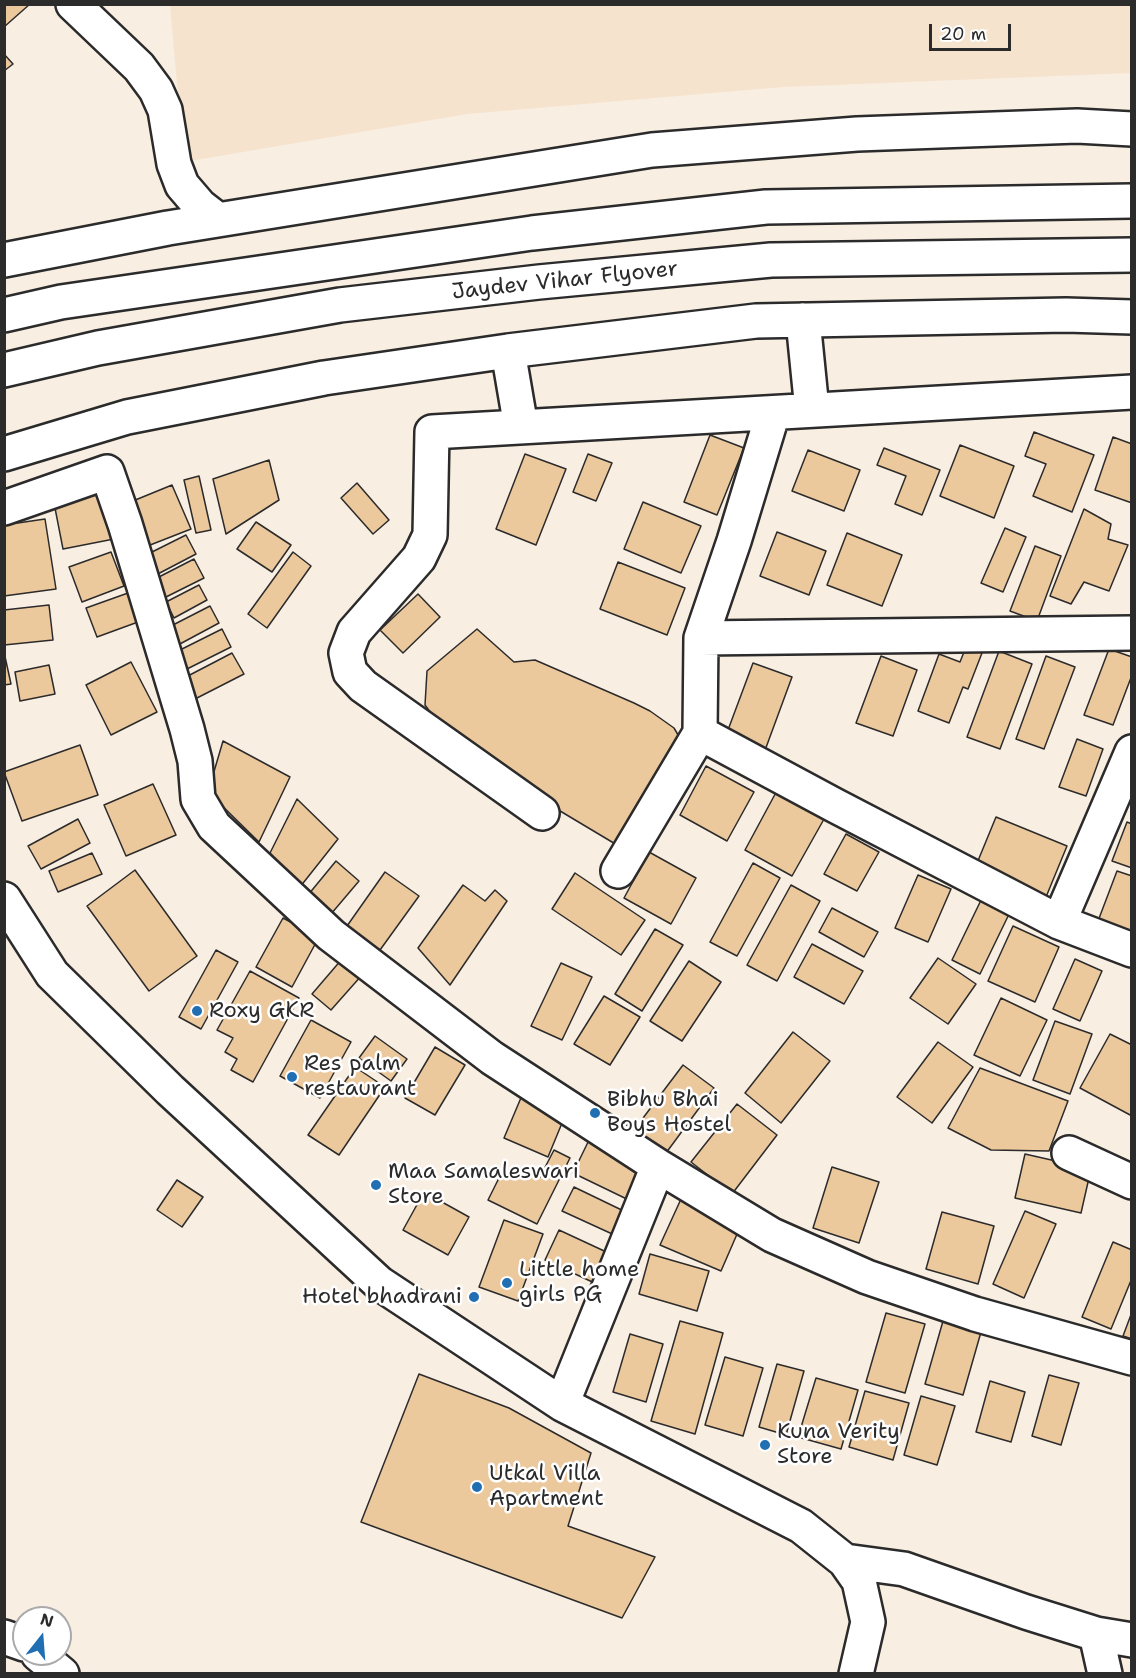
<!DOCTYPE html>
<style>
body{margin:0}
#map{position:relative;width:1136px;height:1678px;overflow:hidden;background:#f9eee2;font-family:"Shantell Sans",sans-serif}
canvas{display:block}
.frame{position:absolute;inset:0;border:6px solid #2b2b2b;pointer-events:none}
.north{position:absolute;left:12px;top:1606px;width:60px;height:60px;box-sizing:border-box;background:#fff;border:2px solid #aaa;border-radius:50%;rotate:17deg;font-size:16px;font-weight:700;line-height:24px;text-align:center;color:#2b2b2b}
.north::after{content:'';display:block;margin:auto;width:21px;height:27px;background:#1f6fb2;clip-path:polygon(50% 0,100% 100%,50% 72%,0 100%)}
.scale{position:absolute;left:929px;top:24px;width:82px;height:27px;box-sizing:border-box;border:3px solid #2b2b2b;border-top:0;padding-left:8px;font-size:18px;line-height:21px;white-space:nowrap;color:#2b2b2b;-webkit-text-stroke:4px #fff;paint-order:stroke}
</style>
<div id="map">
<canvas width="1136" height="1678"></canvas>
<div class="frame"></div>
<div class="north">N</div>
<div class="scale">20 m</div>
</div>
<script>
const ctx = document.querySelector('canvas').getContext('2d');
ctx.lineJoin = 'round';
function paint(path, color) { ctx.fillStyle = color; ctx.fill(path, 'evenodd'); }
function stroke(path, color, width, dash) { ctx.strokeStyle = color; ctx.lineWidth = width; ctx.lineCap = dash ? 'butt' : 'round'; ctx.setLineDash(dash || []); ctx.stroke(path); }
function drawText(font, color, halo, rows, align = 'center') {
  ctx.font = font + ' "Shantell Sans",sans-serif'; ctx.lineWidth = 5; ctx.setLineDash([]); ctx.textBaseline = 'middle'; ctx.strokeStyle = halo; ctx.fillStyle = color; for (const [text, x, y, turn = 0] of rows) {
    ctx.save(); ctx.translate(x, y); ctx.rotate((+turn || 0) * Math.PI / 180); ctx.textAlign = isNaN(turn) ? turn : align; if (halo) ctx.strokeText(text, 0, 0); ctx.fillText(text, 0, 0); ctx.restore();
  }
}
const built = new Path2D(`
 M170,5H1131V73L783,87L467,114L184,162Z`);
const building = new Path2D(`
 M4,4H30L4,27Z
 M4,54L13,64L4,71Z
 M1034,432L1094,455L1072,512L1033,496L1046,464L1025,456Z
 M710,435L744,448L717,515L684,502Z
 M1113,437L1132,444V503L1095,490Z
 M960,445L1014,466L994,518L940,496Z
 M884,448L940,470L922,515L895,504L906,476L877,465Z
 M808,450L860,470L844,511L792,491Z
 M525,454L566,469L536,545L496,529Z
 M588,454L612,463L596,501L573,492Z
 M269,460L279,500L226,534L213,479Z
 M199,476L211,530L196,533L184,480Z
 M357,483L389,520L373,534L341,498Z
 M172,485L191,529L145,547L128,503Z
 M105,493L114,539L63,549L54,503Z
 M643,502L701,526L681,573L624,549Z
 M1084,509L1111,524L1108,539L1128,545L1109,591L1084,582L1071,604L1050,596Z
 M45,519L56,589L4,596V525Z
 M256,522L291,545L272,572L237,549Z
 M1005,528L1026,537L1003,592L981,583Z
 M777,532L826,551L809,595L760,576Z
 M847,533L902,555L882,606L827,585Z
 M186,535L196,554L154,576L144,556Z
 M1035,546L1061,556L1037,621L1010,611Z
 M111,552L124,586L82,602L69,567Z
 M293,552L311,566L267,628L248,614Z
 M194,559L204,578L164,598L155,579Z
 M618,562L685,588L667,635L600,609Z
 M199,585L207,600L174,618L166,602Z
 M128,593L138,622L97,637L86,608Z
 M418,594L440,617L403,653L380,630Z
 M49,605L53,640L4,645V610Z
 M210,606L219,623L178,645L169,627Z
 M222,629L231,647L183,671L174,653Z
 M477,629L514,662L535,660L634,703L650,711L674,728L687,750L617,845L458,750L425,705L427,671Z
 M966,647L982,653L968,689L963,687L949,723L918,711L939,654L960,662Z
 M1109,649L1132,657V675L1113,725L1084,715Z
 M999,651L1032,664L1000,749L967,737Z
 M4,652L11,684L4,685Z
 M232,653L244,674L195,699L184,678Z
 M881,656L917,670L893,736L856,723Z
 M1046,656L1075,667L1044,749L1016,739Z
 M131,662L157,712L111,735L86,685Z
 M753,663L792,677L764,753L725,738Z
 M49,665L55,694L20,701L15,672Z
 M1077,739L1103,749L1086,796L1059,787Z
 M223,741L290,777L259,842L208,792Z
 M80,745L98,795L22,821L4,772Z
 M706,766L754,792L727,841L680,815Z
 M153,784L176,835L126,856L104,805Z
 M780,785L828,812L792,876L745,850Z
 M297,799L338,839L300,887L270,853Z
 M996,817L1067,846L1046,897L975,868Z
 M78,819L90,843L41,869L28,846Z
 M1127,822L1132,824V868L1112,861Z
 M846,834L879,852L857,891L824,874Z
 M649,852L696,878L671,924L624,898Z
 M92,853L102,874L58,892L49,871Z
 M336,861L359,881L331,914L308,895Z
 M753,863L780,878L737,956L710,942Z
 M135,870L197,956L149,991L87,906Z
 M1117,871L1132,876V933L1098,921Z
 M385,872L419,896L380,950L347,926Z
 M575,873L645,920L621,955L552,909Z
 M918,875L951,889L928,942L895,928Z
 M463,885L485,901L495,890L507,901L450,985L418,948Z
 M791,885L820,901L777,981L747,965Z
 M984,894L1012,908L980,974L952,960Z
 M832,908L878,932L864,957L819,932Z
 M283,918L319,937L292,987L256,967Z
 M1013,926L1059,947L1035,1002L988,981Z
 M655,929L683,945L642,1011L615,994Z
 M812,944L863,971L844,1004L794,977Z
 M216,950L238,962L201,1029L179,1017Z
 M938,958L976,984L948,1024L910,998Z
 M342,959L362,975L331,1010L312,994Z
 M1075,959L1102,971L1080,1021L1053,1009Z
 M689,961L721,982L682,1041L650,1021Z
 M561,963L592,977L562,1040L531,1026Z
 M250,971L299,998L253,1082L231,1070L237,1059L225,1052L233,1038L217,1030Z
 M604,996L640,1017L610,1065L574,1044Z
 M1001,998L1047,1020L1020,1076L974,1055Z
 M311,1020L351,1042L320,1098L280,1076Z
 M1055,1021L1092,1034L1070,1094L1033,1080Z
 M793,1032L830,1061L781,1123L745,1093Z
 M1110,1034L1132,1045V1116L1080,1088Z
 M375,1036L407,1059L391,1081L359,1058Z
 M938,1042L973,1067L932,1123L897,1097Z
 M435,1047L465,1065L435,1115L405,1098Z
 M683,1065L714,1088L666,1153L634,1130Z
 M355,1067L385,1087L339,1155L308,1135Z
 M980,1068L1068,1101L1049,1151L991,1150L948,1128Z
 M523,1093L567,1111L548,1157L504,1138Z
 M737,1104L777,1135L732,1194L691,1162Z
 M590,1138L652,1169L635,1203L573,1173Z
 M554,1150L570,1158L537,1224L488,1200L504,1168L513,1172L516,1166L540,1177Z
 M1025,1154L1091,1169L1081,1213L1015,1198Z
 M832,1167L879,1182L859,1243L813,1228Z
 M177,1180L203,1197L182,1227L157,1210Z
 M574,1187L632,1215L621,1238L562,1211Z
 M424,1192L469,1217L448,1255L403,1230Z
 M681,1199L741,1225L721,1271L660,1245Z
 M1025,1211L1056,1224L1024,1298L993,1284Z
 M942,1212L994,1226L978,1284L926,1269Z
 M504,1220L543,1234L518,1301L479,1287Z
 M559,1230L615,1256L601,1286L545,1260Z
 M1113,1242L1132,1250V1278L1111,1329L1082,1317Z
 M650,1254L709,1271L697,1311L639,1294Z
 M1132,1312V1339L1123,1336Z
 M886,1313L925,1324L905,1393L866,1382Z
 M945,1314L983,1325L963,1395L925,1384Z
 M680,1321L723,1333L695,1434L651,1421Z
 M630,1334L663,1344L646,1402L613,1392Z
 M725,1357L763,1368L743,1436L705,1425Z
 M777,1364L804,1371L786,1435L759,1427Z
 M419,1374L509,1408L591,1453L568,1526L655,1557L622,1618L361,1522Z
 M1049,1375L1079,1383L1061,1445L1032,1436Z
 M816,1378L858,1390L841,1449L798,1437Z
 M990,1381L1025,1392L1011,1442L976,1432Z
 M865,1391L909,1403L893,1460L849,1447Z
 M921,1396L955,1406L937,1465L904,1455Z`);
const minor = new Path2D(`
 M73,4L139,67L156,90L165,110L174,164L182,185L200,206L218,220
 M4,260L168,228L652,150L857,134L1077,126L1132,129
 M803,320L812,410
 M508,351L521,427
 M4,454L127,417L324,378L508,351L756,321L1066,315L1132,317
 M4,508L107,472L125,524L187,729L195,761L198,799L214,826L331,935L492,1058L658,1166L772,1235L867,1277L975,1314L1132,1358
 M701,638L1132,633
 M700,733L834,805L1059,922L1132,950
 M542,813L363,686L350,672L346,653L354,632L419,558L430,535L432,432L1132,392
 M618,871L700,733L701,638L734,541L773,413
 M4,899L52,974L170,1090L379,1283L562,1404L801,1526L845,1561L859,1581L868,1622L856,1674
 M1059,922L1132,752
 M1069,1153L1132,1182
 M562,1404L658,1166
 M845,1561L904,1569L1026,1612L1096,1634L1132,1640
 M1096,1634L1105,1674
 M4,1637L24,1644
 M38,1654L62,1674`);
const highway = new Path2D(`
 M4,315L61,302L532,233L766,207L1132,201
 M4,370L98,348L340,305L539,282L771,260L1132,255`);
const markers = [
 [197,1011,6,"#1f6fb2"],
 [292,1077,6,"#1f6fb2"],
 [595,1113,6,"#1f6fb2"],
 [376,1185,6,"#1f6fb2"],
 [507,1283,6,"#1f6fb2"],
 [474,1297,6,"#1f6fb2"],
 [765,1445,6,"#1f6fb2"],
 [477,1487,6,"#1f6fb2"]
];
const streetNames = [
 ["Jaydev Vihar Flyover",565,281,-6]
];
const poiNames = [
 ["Roxy GKR",209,1011],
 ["Res palm",304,1064],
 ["restaurant",304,1089],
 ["Bibhu Bhai",607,1100],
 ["Boys Hostel",607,1125],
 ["Maa Samaleswari",388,1172],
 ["Store",388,1197],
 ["Little home",519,1270],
 ["girls PG",519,1295],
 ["Hotel bhadrani",462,1297,"right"],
 ["Kuna Verity",777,1432],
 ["Store",777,1457],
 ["Utkal Villa",489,1474],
 ["Apartment",489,1499]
];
paint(built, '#f5e3cd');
paint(building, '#ecc89d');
stroke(building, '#2b2b2b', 1.5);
stroke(minor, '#2b2b2b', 38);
stroke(highway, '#2b2b2b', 38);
stroke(minor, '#fff', 33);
stroke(highway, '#fff', 33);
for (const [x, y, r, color] of markers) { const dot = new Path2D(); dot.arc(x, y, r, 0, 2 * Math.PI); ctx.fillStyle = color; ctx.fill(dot); stroke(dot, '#fff', 2); }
drawText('22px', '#2b2b2b', '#fff', streetNames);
drawText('22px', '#2b2b2b', '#fff', poiNames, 'left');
</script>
